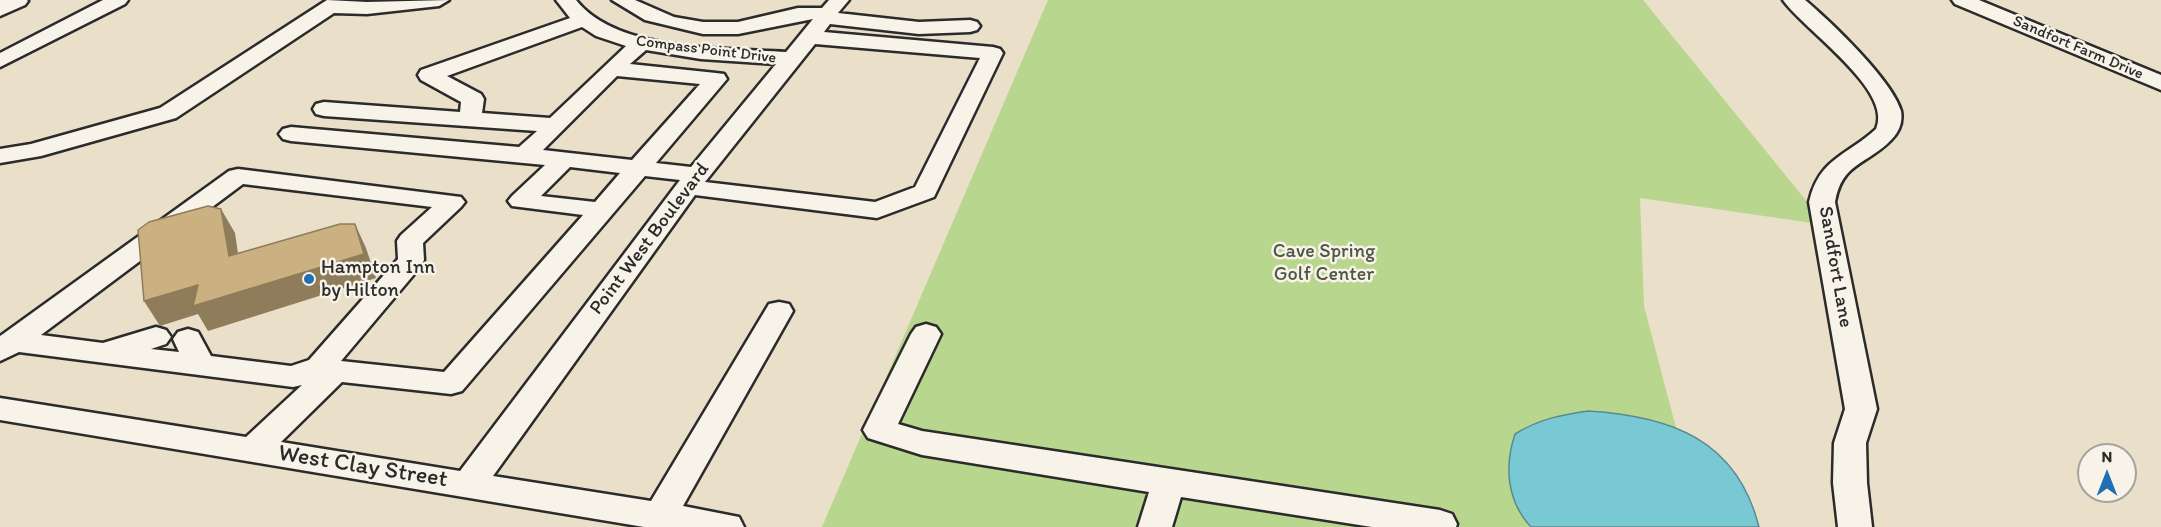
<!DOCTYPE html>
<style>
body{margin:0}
#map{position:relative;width:2161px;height:527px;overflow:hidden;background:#eadfc9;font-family:Itim,sans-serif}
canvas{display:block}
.north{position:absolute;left:2077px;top:443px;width:60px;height:60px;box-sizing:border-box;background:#f7f3e8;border:2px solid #a5a39c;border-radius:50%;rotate:0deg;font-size:16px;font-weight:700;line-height:24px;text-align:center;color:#2b2b2b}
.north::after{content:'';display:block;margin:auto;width:21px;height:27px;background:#1f6fb2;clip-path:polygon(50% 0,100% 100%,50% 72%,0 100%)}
</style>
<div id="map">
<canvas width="2161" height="527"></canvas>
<div class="north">N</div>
</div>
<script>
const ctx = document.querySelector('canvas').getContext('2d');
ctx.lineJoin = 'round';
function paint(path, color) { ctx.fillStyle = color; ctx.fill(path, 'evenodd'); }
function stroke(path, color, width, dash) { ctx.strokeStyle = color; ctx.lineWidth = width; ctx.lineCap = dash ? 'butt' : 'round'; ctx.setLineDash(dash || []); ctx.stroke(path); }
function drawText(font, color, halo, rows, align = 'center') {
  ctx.font = font + ' Itim,sans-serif'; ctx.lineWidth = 5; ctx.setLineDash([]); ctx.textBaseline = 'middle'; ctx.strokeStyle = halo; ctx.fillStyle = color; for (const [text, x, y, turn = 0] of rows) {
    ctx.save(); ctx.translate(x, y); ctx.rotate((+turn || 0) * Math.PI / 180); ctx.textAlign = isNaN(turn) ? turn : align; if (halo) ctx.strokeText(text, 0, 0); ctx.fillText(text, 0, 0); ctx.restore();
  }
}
const green = new Path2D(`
 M1048,0H1643L1826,225L1640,198L1644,306L1702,527H822Z`);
const water = new Path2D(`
 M1588,411C1670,416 1737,439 1759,527H1531C1507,501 1504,467 1515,434C1539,419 1561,415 1588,411Z`);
const minor = new Path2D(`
 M0,0H27L28,1L25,5L0,16Z
 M103,0H128L125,4L0,67V53Z
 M327,0L367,2L449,0L439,6L367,14L334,13L176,118L41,156L0,163V149L31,144L160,108Z
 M556,0H576C617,52 724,48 786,52L813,19L738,34H703L645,20L612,0H635L674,17L703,22H738L798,8H822L829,0H849L838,13L919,22L970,20L977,22L980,26L977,30L970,32L919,34L830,24L824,32L993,47L1000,49L1003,53L934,197L877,218L695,195L493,476L651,501L769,304L779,302L789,304L793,311L683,506L739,517L744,527H644L0,420V398L246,437L302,385L293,387L19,352L0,361V336L3,334L229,171L238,169L461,197L465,202L461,207L423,243L424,260L421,266L341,361L444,372L583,215L512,206L508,201L512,196L545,165L291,141L283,139L279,134L283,129L291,127L519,147L537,131L324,116L316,114L313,109L316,104L324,102L460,112L461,102L421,80L418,75L421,70L570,18ZM582,27L596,36L626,46L550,118L482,113L484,99L481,94L447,76ZM815,44L980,58L915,187L875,202L705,182ZM646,50L701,59L776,64L691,167L656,163L727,79L724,74L716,73L630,64ZM617,76L700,84L632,160L543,150ZM570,167L620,173L595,202L541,196ZM645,176L680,180L460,471L281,442L342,382L451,394L462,391ZM243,184L432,207L401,235L397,241L398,259L309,360L291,366L211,356L198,332L188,329L178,332L173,339L179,352L151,349L166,344L171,337L166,330L156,327L103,343L41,335Z
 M1783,0H1805C1830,21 1892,80 1901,111C1903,122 1899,132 1891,140C1867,165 1842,162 1835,202L1877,409L1866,443L1867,483L1872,527H1838L1833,483L1834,443L1845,409L1809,202C1819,158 1847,156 1876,129C1894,90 1803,29 1783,0Z
 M1952,0H1979L2161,75V90L1955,4Z
 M926,324L936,327L941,334L898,424L922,431L1440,510L1452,514L1457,524L1456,527H1372L1181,497L1172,527H1138L1149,492L922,455L868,438L863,430L911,334L916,327Z`);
const shadedWall = new Path2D(`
 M221,209L235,233L242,281L229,256Z
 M355,224L366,248L376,278L208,331L198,314L160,326L144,301Z`);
const building = new Path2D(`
 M208,206L221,209L229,256L340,224H355L364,254L193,306L198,285L144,301L138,230L149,222Z`);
const markers = [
 [309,279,6,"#1f6fb2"]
];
const farStreetnames = [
 ["Sandfort Farm Drive",2078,48,23],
 ["Compass Point Drive",706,50,7]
];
const streetNames = [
 ["Point West Boulevard",650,239,-53],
 ["Sandfort Lane",1835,267,80]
];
const parkNames = [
 ["Cave Spring",1324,252],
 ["Golf Center",1324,275]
];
const poiNames = [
 ["Hampton Inn",321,268],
 ["by Hilton",321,291]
];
const nearStreetnames = [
 ["West Clay Street",363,467,9]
];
paint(green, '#b8d68e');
paint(water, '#79c9d4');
stroke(water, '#5a8a90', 1.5);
stroke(minor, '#2b2b2b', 5);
paint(minor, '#f7f3e8');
paint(shadedWall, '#8e7c5a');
paint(building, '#cbb181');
stroke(building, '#8e7c5a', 1.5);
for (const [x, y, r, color] of markers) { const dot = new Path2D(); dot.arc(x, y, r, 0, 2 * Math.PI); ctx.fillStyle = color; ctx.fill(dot); stroke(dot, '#f7f3e8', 2); }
drawText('16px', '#2b2b2b', '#f7f3e8', farStreetnames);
drawText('20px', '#2b2b2b', '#f7f3e8', streetNames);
drawText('20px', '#4e5644', '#f7f3e8', parkNames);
drawText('20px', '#2b2b2b', '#f7f3e8', poiNames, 'left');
drawText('24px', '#2b2b2b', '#f7f3e8', nearStreetnames);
</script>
